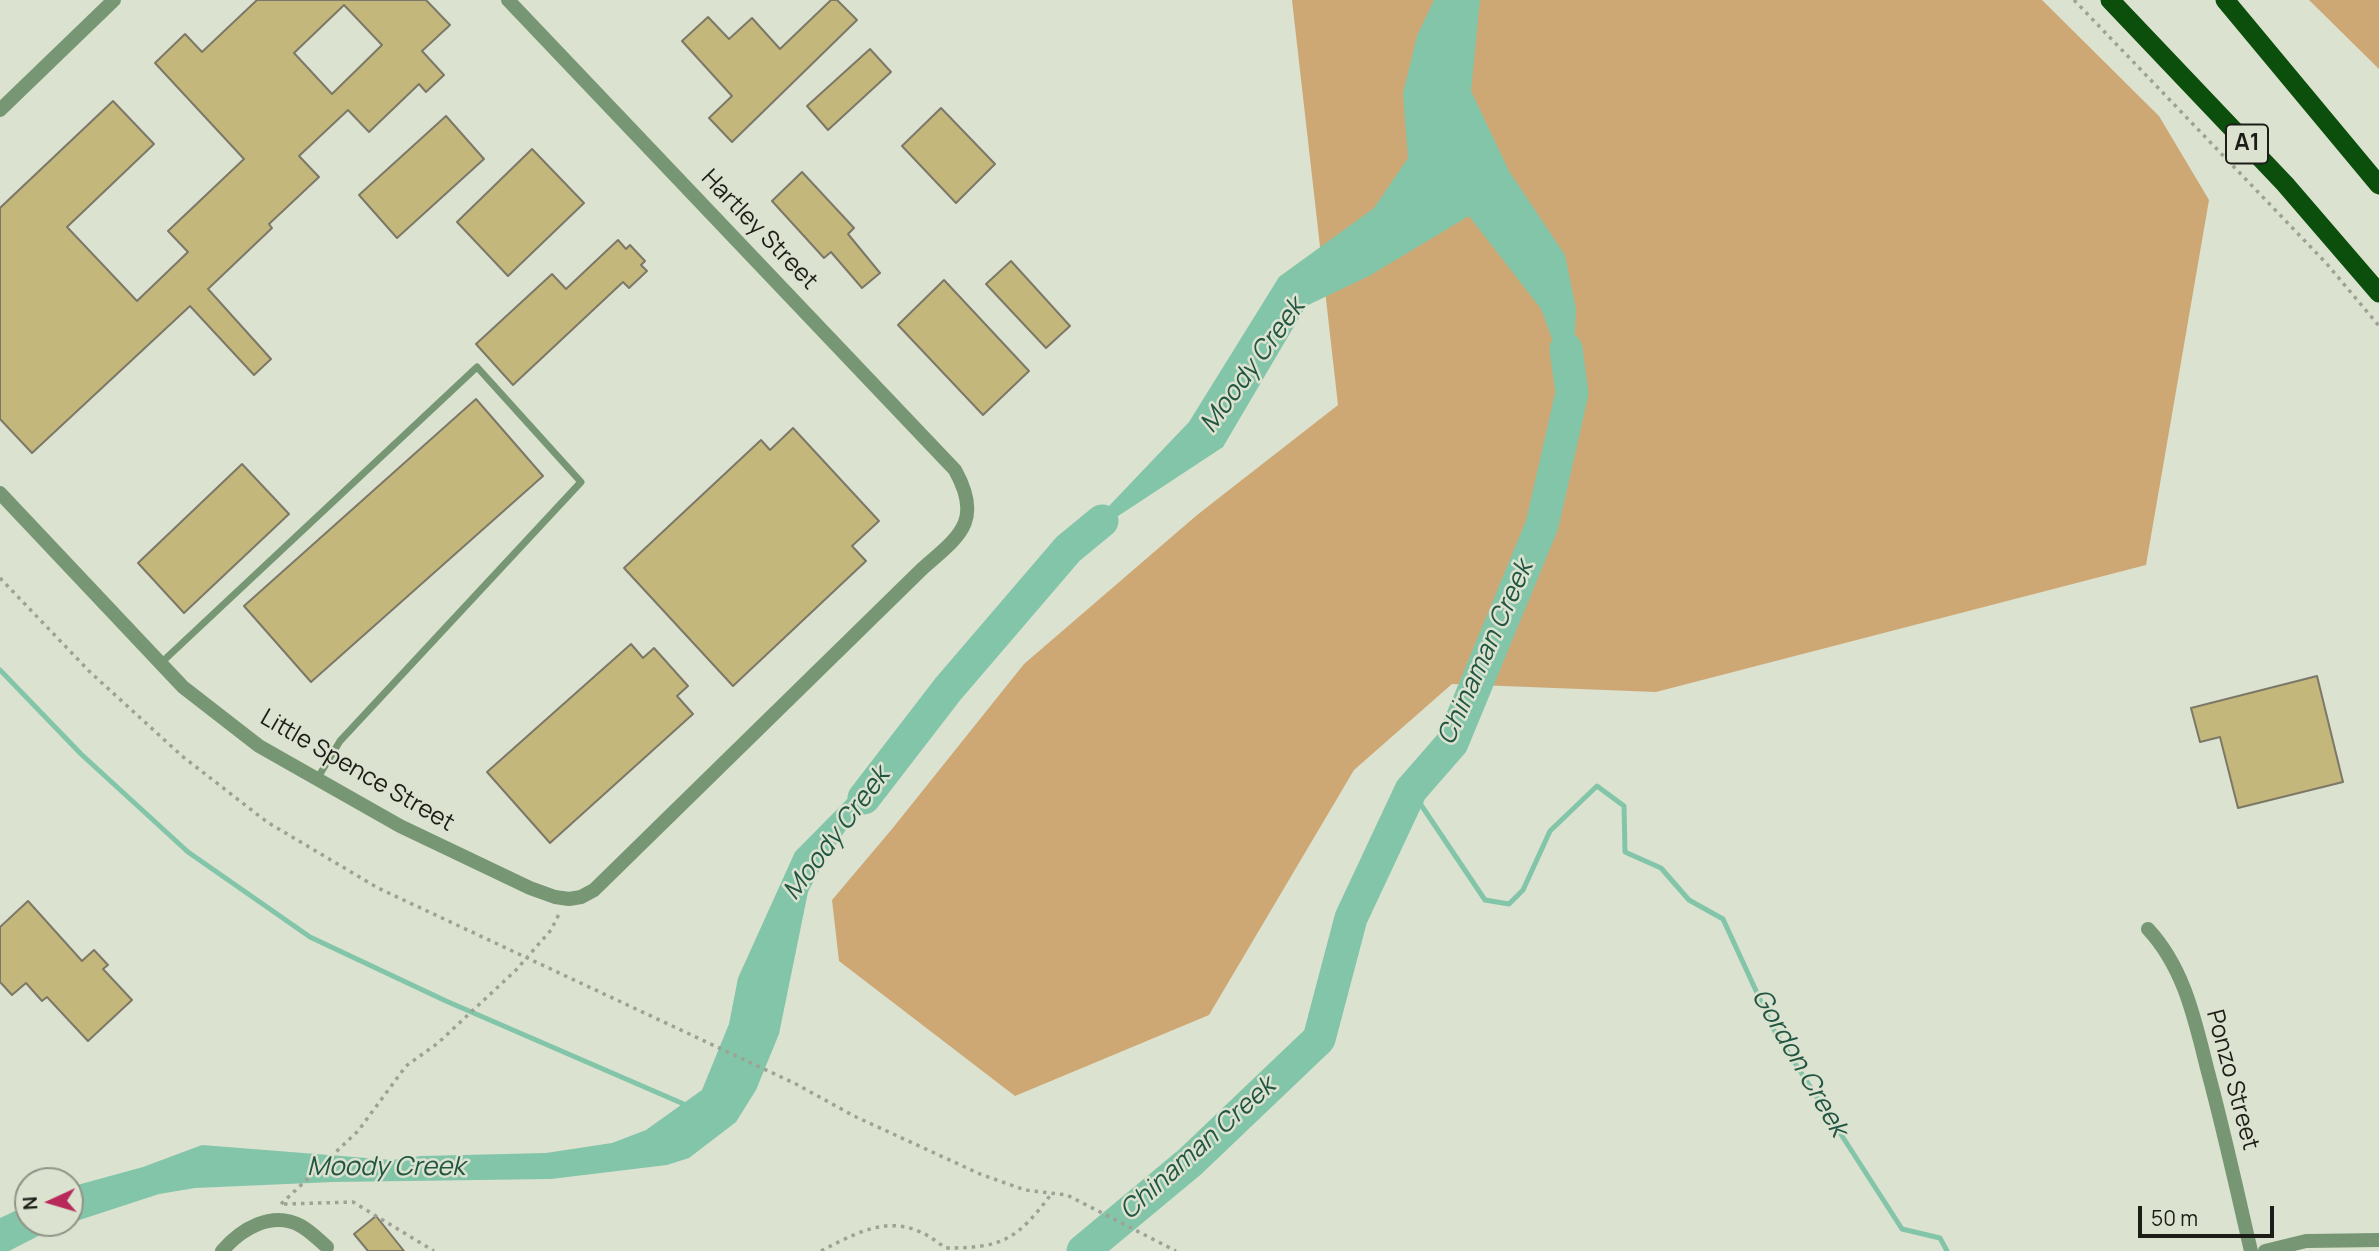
<!DOCTYPE html>
<style>
body{margin:0}
#map{position:relative;width:2379px;height:1251px;overflow:hidden;background:#dce2d0;font-family:Manrope,sans-serif}
canvas{display:block}
.north{position:absolute;left:14px;top:1167px;width:70px;height:70px;box-sizing:border-box;background:#dce2d0;border:2px solid #8f9386;border-radius:50%;rotate:266deg;font-size:19px;font-weight:700;line-height:28px;text-align:center;color:#1c1d17}
.north::after{content:'';display:block;margin:auto;width:24px;height:32px;background:#b82959;clip-path:polygon(50% 0,100% 100%,50% 72%,0 100%)}
.scale{position:absolute;left:2138px;top:1206px;width:136px;height:32px;box-sizing:border-box;border:4px solid #1c1d17;border-top:0;padding-left:9px;font-size:21px;line-height:24px;white-space:nowrap;color:#1c1d17;-webkit-text-stroke:5px #dce2d0;paint-order:stroke}
</style>
<div id="map">
<canvas width="2379" height="1251"></canvas>
<div class="north">N</div>
<div class="scale">50 m</div>
</div>
<script>
const ctx = document.querySelector('canvas').getContext('2d');
ctx.lineJoin = 'round';
function paint(path, color) { ctx.fillStyle = color; ctx.fill(path, 'evenodd'); }
function stroke(path, color, width, dash) { ctx.strokeStyle = color; ctx.lineWidth = width; ctx.lineCap = dash ? 'butt' : 'round'; ctx.setLineDash(dash || []); ctx.stroke(path); }
function drawText(font, color, halo, rows, align = 'center') {
  ctx.font = font + ' Manrope,sans-serif'; ctx.lineWidth = 5; ctx.setLineDash([]); ctx.textBaseline = 'middle'; ctx.strokeStyle = halo; ctx.fillStyle = color; for (const [text, x, y, turn = 0] of rows) {
    ctx.save(); ctx.translate(x, y); ctx.rotate((+turn || 0) * Math.PI / 180); ctx.textAlign = isNaN(turn) ? turn : align; if (halo) ctx.strokeText(text, 0, 0); ctx.fillText(text, 0, 0); ctx.restore();
  }
}
const forest = new Path2D(`
 M1292,0H2042L2159,116L2209,200L2146,565L1656,692L1452,684L1354,770L1209,1015L1015,1096L839,961L832,900L892,829L1024,664L1197,515L1338,405Z
 M2309,0H2379V69Z`);
const water = new Path2D(`
 M1434,0H1480L1471,91L1509,171L1565,255L1576,309L1572,393L1541,309L1469,216L1369,276L1306,306L1223,447L1068,549L1189,422L1279,277L1374,208L1408,158L1403,93L1417,36Z
 M891,763L822,865L808,892L779,1034L756,1090L736,1122L689,1158L667,1165L551,1179L333,1182L195,1188L159,1194L52,1229L9,1251H0V1218L28,1205V1223H70V1187L143,1167L202,1145L392,1160L421,1156L546,1153L612,1143L646,1130L702,1090L729,1024L738,978L795,852L874,772Z`);
const stream = new Path2D(`
 M0,670L81,754L188,852L310,937L446,1001L686,1105
 M1411,790L1485,900L1509,904L1523,890L1550,831L1597,786L1624,806L1625,852L1661,868L1689,900L1723,919L1775,1032L1902,1229L1940,1238L1947,1251`);
const river = new Path2D(`
 M864,798L948,689L1068,549L1102,521
 M1083,1251L1190,1162L1319,1039L1351,918L1411,790L1452,743L1542,525L1572,393L1566,349`);
const building = new Path2D(`
 M257,0H426L450,25L422,51L444,75L426,92L419,84L369,132L348,110L299,156L319,177L269,224L272,228L208,289L271,359L254,375L190,306L32,453L0,419V208L113,101L154,144L67,227L137,301L188,252L168,231L244,159L155,63L185,34L202,52ZM344,5L382,45L332,94L294,53Z
 M831,0H837L857,20L732,142L709,118L732,96L682,41L708,17L729,39L752,18L780,49Z
 M870,49L891,72L828,130L807,106Z
 M941,108L995,164L956,203L902,146Z
 M446,116L484,159L397,238L359,195Z
 M532,149L584,203L508,276L457,222Z
 M802,172L854,228L848,234L880,273L862,288L831,252L824,258L772,201Z
 M618,240L626,249L630,245L645,261L641,265L647,271L629,288L623,282L513,385L476,344L552,274L566,289Z
 M1011,261L1070,326L1046,348L986,284Z
 M944,280L1029,371L983,415L898,325Z
 M476,399L543,476L311,682L244,606Z
 M793,428L879,521L852,546L866,561L733,686L624,568L761,440L770,450Z
 M242,464L289,514L184,613L138,563Z
 M631,644L643,658L654,648L688,686L677,696L693,714L550,843L487,772Z
 M2317,676L2343,782L2238,808L2220,737L2200,742L2191,708Z
 M28,901L82,961L94,950L108,965L103,969L132,1000L88,1041L47,997L42,1001L26,983L12,995L0,982V927Z
 M376,1216L404,1251H368L354,1234Z`);
const path = new Path2D(`
 M2074,0L2327,264L2379,326
 M0,578L90,672L182,756L267,822L378,888L796,1084L854,1116L980,1174L1025,1190L1067,1195L1176,1251
 M281,1204L358,1131L406,1066L438,1043L516,970L551,930L559,914
 M284,1204L353,1202L434,1251
 M821,1251C867,1227 900,1210 945,1248C1003,1248 1017,1240 1052,1193`);
const service = new Path2D(`
 M161,663L477,367L581,482L340,741L317,779`);
const minor = new Path2D(`
 M0,110L114,0
 M0,493L183,687L259,746L400,826L530,888L555,897L569,899L581,897L594,890L922,569C958,537 984,522 955,470L508,0
 M2148,929C2185,969 2195,1021 2208,1072C2224,1131 2237,1191 2251,1251
 M222,1251C241,1229 272,1210 301,1226C310,1231 319,1240 327,1247
 M2265,1251L2306,1241L2379,1240`);
const trunk = new Path2D(`
 M2110,0L2285,184L2379,293
 M2225,0L2379,185`);
const shields = [
 [2247,144,42]
];
const shieldNames = [
 ["A1",2247,144]
];
const streetNames = [
 ["Hartley Street",759,230,46],
 ["Little Spence Street",357,771,30],
 ["Ponzo Street",2232,1080,75]
];
const waterNames = [
 ["Moody Creek",1253,366,-54],
 ["Chinaman Creek",1486,653,-66],
 ["Moody Creek",837,834,-53],
 ["Gordon Creek",1799,1063,60],
 ["Chinaman Creek",1198,1149,-42],
 ["Moody Creek",386,1168]
];
paint(forest, '#cda875');
paint(water, '#83c5a9');
stroke(stream, '#83c5a9', 5);
stroke(river, '#83c5a9', 33);
paint(building, '#c4b77b');
stroke(building, '#7c7868', 2);
stroke(path, '#9ea294', 3.5, [3.5, 5]);
stroke(service, '#779774', 7);
stroke(minor, '#779774', 14);
stroke(trunk, '#0c4e0c', 19);
for (const [x, y, w] of shields) { const box = new Path2D(); box.roundRect(x - w / 2, y - 19.5, w, 39, 5); ctx.fillStyle = '#dce2d0'; ctx.fill(box); stroke(box, '#1c1d17', 2); }
drawText('bold 23px', '#1c1d17', null, shieldNames);
drawText('24px', '#1c1d17', '#dce2d0', streetNames);
drawText('italic 26px', '#215642', '#dce2d0', waterNames);
</script>
